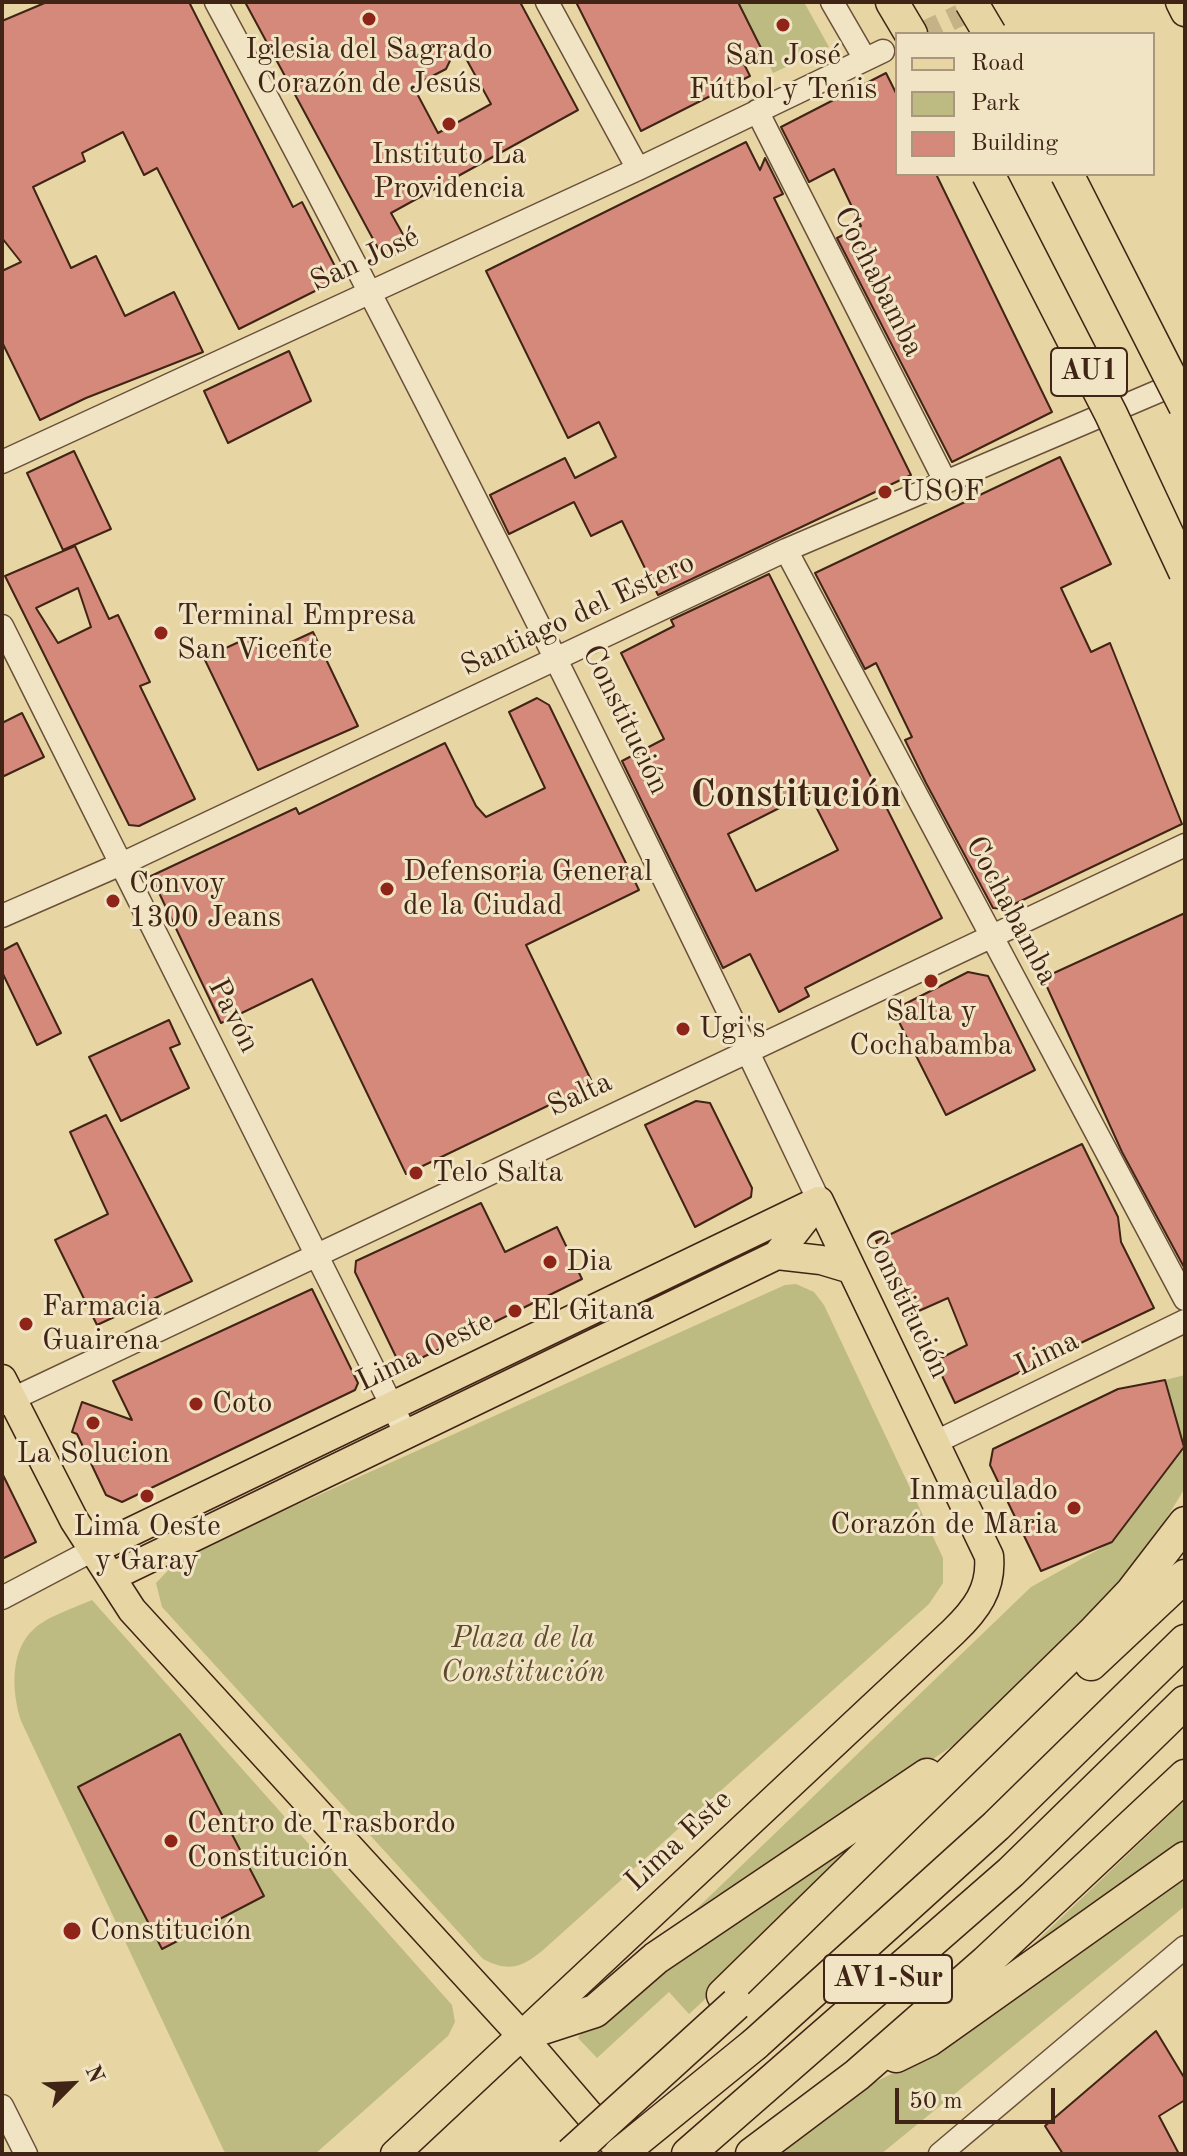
<!DOCTYPE html>
<meta charset="utf-8">
<style>
body{margin:0}
#map{position:relative;width:1187px;height:2156px;overflow:hidden;background:#e8d5a4;font-family:"Old Standard TT",serif}
canvas{display:block}
.frame{position:absolute;inset:0;border:4px solid #402415;pointer-events:none}
.legend{position:absolute;left:895px;top:32px;width:260px;height:144px;box-sizing:border-box;background:#f0e4c4;border:2px solid #aa977e;margin:0;padding:10px 14px;list-style:none;font-size:24px;color:#402415}
.legend li{display:flex;align-items:center;gap:16px;height:40px}
.legend b{width:40px;border:2px solid #aa977e}
.north{position:absolute;left:32px;top:2044px;width:80px;height:80px;-webkit-text-stroke:6px #f0e4c4;paint-order:stroke;rotate:66deg;font-size:22px;font-weight:700;line-height:32px;text-align:center;color:#402415}
.north::after{content:'';display:block;margin:auto;width:28px;height:36px;background:#402415;clip-path:polygon(50% 0,100% 100%,50% 72%,0 100%)}
.scale{position:absolute;left:895px;top:2088px;width:160px;height:36px;box-sizing:border-box;border:4px solid #402415;border-top:0;padding-left:10px;font-size:24px;line-height:28px;white-space:nowrap;color:#402415;-webkit-text-stroke:6px #f0e4c4;paint-order:stroke}
</style>
<div id="map">
<canvas width="1187" height="2156"></canvas>
<div class="frame"></div>
<ul class="legend">
<li><b style="height:10px;background:#e8d5a4"></b>Road</li>
<li><b style="height:22px;background:#bdbb81"></b>Park</li>
<li><b style="height:22px;background:#d5897a"></b>Building</li>
</ul>
<div class="north">N</div>
<div class="scale">50 m</div>
</div>
<script>
const ctx = document.querySelector('canvas').getContext('2d');
ctx.lineJoin = 'round';
function paint(path, color) { ctx.fillStyle = color; ctx.fill(path, 'evenodd'); }
function stroke(path, color, width, dash) { ctx.strokeStyle = color; ctx.lineWidth = width; ctx.lineCap = dash ? 'butt' : 'round'; ctx.setLineDash(dash || []); ctx.stroke(path); }
function drawText(font, color, halo, rows, align = 'center') {
  ctx.font = font + ' "Old Standard TT",serif'; ctx.lineWidth = 6; ctx.setLineDash([]); ctx.textBaseline = 'middle'; ctx.strokeStyle = halo; ctx.fillStyle = color; for (const [text, x, y, turn = 0] of rows) {
    ctx.save(); ctx.translate(x, y); ctx.rotate((+turn || 0) * Math.PI / 180); ctx.textAlign = isNaN(turn) ? turn : align; if (halo) ctx.strokeText(text, 0, 0); ctx.fillText(text, 0, 0); ctx.restore();
  }
}
const green = new Path2D(`
 M738,2H804L829,47L773,73Z
 M796,1284L814,1292L824,1305L943,1558V1583L929,1604L542,1951C521,1968 508,1972 483,1959L162,1607L156,1583L181,1557L785,1285Z
 M1185,1375V1488L1127,1583L964,1738L660,1944L1031,1587L1112,1542L1184,1447L1165,1380Z
 M92,1600L452,2005L455,2022L448,2036L315,2154H227L224,2151L21,1721C12,1693 9,1651 34,1629C48,1616 74,1608 92,1600Z
 M1185,1800V1847L980,1995Z
 M896,1807L844,1871L689,2014L669,1992L597,2058L578,2038L586,2023Z
 M1185,1876V1906L881,2154H775L871,2084L934,2053Z`);
const building = new Path2D(`
 M47,2H189L293,207L302,202L341,278L239,329L157,168L144,175L123,132L82,153L85,161L33,187L71,268L96,256L125,316L174,292L203,352L86,398L40,420L2,342V271L21,262L2,238V21Z
 M245,2H520L578,110L391,213L410,247L394,255L380,252ZM458,44L491,104L438,133L413,86L446,69Z
 M576,2H738L763,52L743,62L750,76L641,131Z
 M886,73L897,95V174H936L1052,412L952,462L837,238L861,226L834,169L809,182L781,127Z
 M746,142L760,170L765,158L783,194L774,198L911,475L658,595L622,521L591,536L574,502L509,534L490,495L565,458L575,478L616,457L599,422L568,438L486,271Z
 M289,351L311,401L228,443L204,391Z
 M74,451L111,529L63,550L27,473Z
 M1060,457L1111,564L1061,588L1091,652L1110,643L1182,824L1004,909L993,908L926,783L905,740L912,737L876,663L865,669L815,573Z
 M75,546L109,619L118,615L150,682L140,686L195,799L139,826L129,825L5,576ZM78,588L91,627L58,643L36,608Z
 M769,574L942,918L805,988L809,996L779,1012L750,954L723,968L622,761L664,739L621,653L674,626L671,620ZM809,793L838,850L756,891L728,834Z
 M313,632L358,726L258,770L204,658L252,636L261,656Z
 M537,698L549,705L639,890L526,945L593,1084L406,1174L312,979L221,1023L151,876L296,808L299,814L445,743L476,806L486,817L545,788L509,712Z
 M22,713L44,757L2,777V723Z
 M1185,913V1269L1122,1152L1043,978Z
 M17,943L61,1033L37,1045L2,972V951Z
 M968,972L988,976L1035,1070L946,1115L893,1010Z
 M169,1020L180,1044L170,1048L189,1088L121,1121L89,1057Z
 M696,1101L710,1103L752,1188L751,1197L695,1227L645,1125Z
 M106,1115L192,1281L97,1325L55,1240L108,1214L70,1132Z
 M1082,1144L1118,1217L1121,1242L1154,1308L955,1403L935,1361L967,1345L948,1298L912,1314L876,1241Z
 M481,1203L505,1252L557,1227L582,1279L407,1365L398,1361L355,1272L356,1261Z
 M312,1289L358,1383L355,1390L122,1502L106,1495L77,1434L72,1432L82,1402L132,1420L113,1381Z
 M1165,1380L1184,1447L1112,1542L1041,1571L990,1465L993,1449L1118,1389Z
 M2,1473L36,1542L2,1559Z
 M180,1734L264,1896L162,1949L78,1787Z
 M1156,2031L1185,2079V2100L1159,2116L1179,2154H1063L1045,2126Z`);
const minorTunnel = new Path2D(`
 M920,34L986,3`);
const minor = new Path2D(`
 M216,2C429,396 627,797 819,1201
 M547,2L638,169
 M832,2L865,59
 M757,111L945,481
 M2,462L638,169L883,51
 M786,550L1185,1299
 M2,626L406,1434
 M2,916L128,861L786,550L1185,380
 M2,1404L1185,845
 M936,1442L1185,1321
 M2,1598L93,1550
 M2,2106L26,2154
 M940,2154L1185,1947`);
const major = new Path2D(`
 M1180,2L1185,12
 M777,1255L821,1260L851,1269
 M2,1379L74,1520L132,1610L521,2035L623,2154
 M93,1550L814,1203
 M111,1577L777,1255L819,1201
 M395,2154L953,1632C976,1610 992,1589 989,1556L819,1201`);
const highway = new Path2D(`
 M892,2L911,34
 M1091,1664L1185,1576
 M723,1995L1092,1634L1132,1592L1185,1523
 M521,2035L595,2011L656,1958L927,1775
 M755,2044L996,1826L1185,1641
 M896,2056L929,2040L1185,1858
 M688,2154L1011,1872L1185,1702
 M752,2154L857,2075L986,1962L1185,1776`);
const highwayBridge = new Path2D(`
 M971,2L990,34
 M988,174L1111,414L1185,572
 M1067,174L1185,406
 M571,2154L736,2004
 M620,2154L755,2044`);
const markers = [
 [369,19,8,"#8f2418"],
 [783,25,8,"#8f2418"],
 [449,124,8,"#8f2418"],
 [885,492,8,"#8f2418"],
 [161,633,8,"#8f2418"],
 [387,889,8,"#8f2418"],
 [113,901,8,"#8f2418"],
 [931,981,8,"#8f2418"],
 [683,1029,8,"#8f2418"],
 [416,1173,8,"#8f2418"],
 [550,1262,8,"#8f2418"],
 [515,1311,8,"#8f2418"],
 [26,1324,8,"#8f2418"],
 [196,1404,8,"#8f2418"],
 [93,1423,8,"#8f2418"],
 [147,1496,8,"#8f2418"],
 [1074,1508,8,"#8f2418"],
 [171,1841,8,"#8f2418"],
 [72,1931,10,"#8f2418"]
];
const shields = [
 [1089,372,76],
 [888,1979,128]
];
const shieldNames = [
 ["AU1",1089,372],
 ["AV1-Sur",888,1979]
];
const poiNames = [
 ["Iglesia del Sagrado",369,50,"center"],
 ["Corazón de Jesús",369,84,"center"],
 ["San José",783,56,"center"],
 ["Fútbol y Tenis",783,90,"center"],
 ["Instituto La",449,155,"center"],
 ["Providencia",449,189,"center"],
 ["USOF",901,492],
 ["Terminal Empresa",177,616],
 ["San Vicente",177,650],
 ["Defensoria General",403,872],
 ["de la Ciudad",403,906],
 ["Convoy",129,884],
 ["1300 Jeans",129,918],
 ["Salta y",931,1012,"center"],
 ["Cochabamba",931,1046,"center"],
 ["Ugi's",699,1029],
 ["Telo Salta",432,1173],
 ["Dia",566,1262],
 ["Farmacia",42,1307],
 ["Guairena",42,1341],
 ["El Gitana",531,1311],
 ["Coto",212,1404],
 ["La Solucion",93,1454,"center"],
 ["Inmaculado",1058,1491,"right"],
 ["Corazón de Maria",1058,1525,"right"],
 ["Lima Oeste",147,1527,"center"],
 ["y Garay",147,1561,"center"],
 ["Centro de Trasbordo",187,1824],
 ["Constitución",187,1858],
 ["Constitución",90,1931]
];
const streetNames = [
 ["San José",365,260,-25],
 ["Cochabamba",878,282,63],
 ["Santiago del Estero",578,615,-25],
 ["Constitución",625,720,64],
 ["Cochabamba",1011,911,62],
 ["Pavón",233,1016,63],
 ["Salta",580,1095,-25],
 ["Constitución",906,1304,64],
 ["Lima Oeste",425,1352,-26],
 ["Lima",1047,1354,-26],
 ["Lima Este",679,1841,-43]
];
const parkNames = [
 ["Plaza de la",523,1639],
 ["Constitución",523,1673]
];
const districtNames = [
 ["Constitución",796,796]
];
paint(green, '#bdbb81');
paint(building, '#d5897a');
stroke(building, '#402415', 2);
stroke(minorTunnel, '#c6b287', 22, [22, 11]);
stroke(minor, '#6a5039', 25);
stroke(major, '#402415', 31);
stroke(highway, '#402415', 35);
stroke(minor, '#f0e4c4', 22);
stroke(major, '#e8d5a4', 28);
stroke(highway, '#e8d5a4', 32);
stroke(highwayBridge, '#402415', 35, []);
stroke(highwayBridge, '#e8d5a4', 32);
for (const [x, y, r, color] of markers) { const dot = new Path2D(); dot.arc(x, y, r, 0, 2 * Math.PI); ctx.fillStyle = color; ctx.fill(dot); stroke(dot, '#f0e4c4', 3); }
for (const [x, y, w] of shields) { const box = new Path2D(); box.roundRect(x - w / 2, y - 24, w, 48, 6); ctx.fillStyle = '#f0e4c4'; ctx.fill(box); stroke(box, '#402415', 2); }
drawText('bold 28px', '#402415', null, shieldNames);
drawText('30px', '#402415', '#f0e4c4', poiNames, 'left');
drawText('30px', '#402415', '#f0e4c4', streetNames);
drawText('italic 30px', '#5f4a30', '#f0e4c4', parkNames);
drawText('bold 38px', '#402415', '#f0e4c4', districtNames);
</script>
